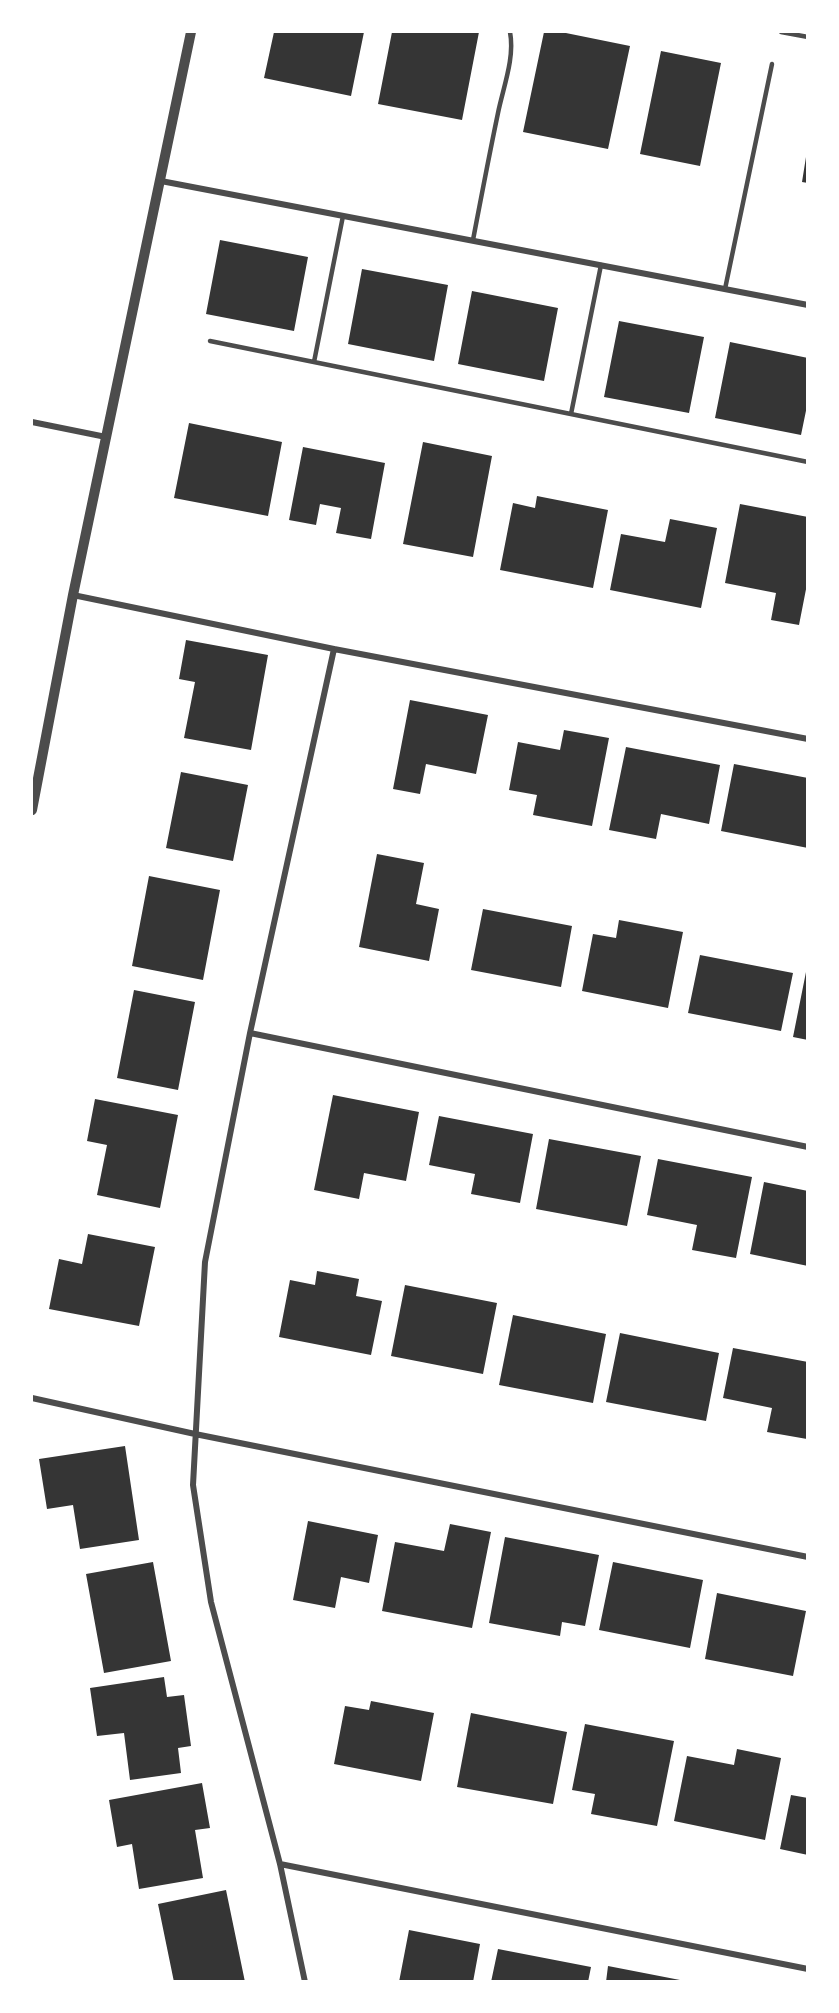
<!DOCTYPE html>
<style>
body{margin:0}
#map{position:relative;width:839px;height:2013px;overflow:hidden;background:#fff;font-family:"Exo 2",sans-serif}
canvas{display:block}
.frame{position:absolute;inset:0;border:33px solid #fff;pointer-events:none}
</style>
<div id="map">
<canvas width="839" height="2013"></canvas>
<div class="frame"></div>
</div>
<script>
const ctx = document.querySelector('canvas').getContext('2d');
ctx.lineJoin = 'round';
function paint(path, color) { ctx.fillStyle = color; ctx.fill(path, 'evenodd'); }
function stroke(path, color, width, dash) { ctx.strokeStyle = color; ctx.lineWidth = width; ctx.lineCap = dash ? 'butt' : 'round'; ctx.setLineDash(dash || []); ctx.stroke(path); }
const building = new Path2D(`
 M274,32H364L351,96L264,78Z
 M392,32H479L462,120L378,104Z
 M544,32H561L630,46L608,149L523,132Z
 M661,51L721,63L700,166L640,154Z
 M806,157H808V183L802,182Z
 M220,240L308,257L294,331L206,314Z
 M362,269L448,285L434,361L348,344Z
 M472,291L558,308L544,381L458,364Z
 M619,321L704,337L689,413L604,397Z
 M730,342L808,358V401L801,435L715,418Z
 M189,423L282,442L268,516L174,498Z
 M423,442L492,456L473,557L403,544Z
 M303,447L385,463L371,539L336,533L341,508L320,504L316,525L289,520Z
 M537,496L608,510L593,588L500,570L513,503L535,508Z
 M740,504L808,517V579L799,625L771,620L776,593L725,583Z
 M670,519L717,528L701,608L610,590L621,534L665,542Z
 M186,640L268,655L251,750L184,738L195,682L179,679Z
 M410,700L488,715L476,774L426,764L420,794L393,789Z
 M564,730L609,738L592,826L533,815L537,795L509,790L518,742L560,750Z
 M626,747L720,765L709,824L661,814L656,839L609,830Z
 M734,764L808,778V848L721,831Z
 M181,772L248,785L233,861L166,848Z
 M377,854L424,863L416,904L439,909L429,961L359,947Z
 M149,876L220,890L203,980L132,966Z
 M483,909L572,926L561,987L471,970Z
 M619,920L683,932L668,1008L582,991L593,934L616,938Z
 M700,955L793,973L781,1031L688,1013Z
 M806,972L808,973V1040L793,1037Z
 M134,990L195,1002L178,1090L117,1078Z
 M333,1095L419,1112L406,1181L364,1173L359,1199L314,1190Z
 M95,1099L178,1115L160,1208L97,1195L107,1145L87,1141Z
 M439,1116L533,1134L520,1203L471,1194L475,1174L429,1165Z
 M549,1139L641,1156L627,1226L536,1209Z
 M658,1159L752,1177L736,1258L692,1250L697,1225L647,1215Z
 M764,1182L808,1191V1266L750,1254Z
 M88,1234L155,1247L139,1326L49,1309L59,1259L82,1264Z
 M317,1271L359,1279L356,1296L382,1301L371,1355L279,1337L290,1280L315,1285Z
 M405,1285L497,1303L483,1374L391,1356Z
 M513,1315L606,1334L593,1403L499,1385Z
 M620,1333L719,1353L706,1421L606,1402Z
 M733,1348L808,1362L807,1439L767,1432L772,1408L723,1398Z
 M125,1446L139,1540L80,1549L73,1505L47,1509L39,1459Z
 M308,1521L378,1535L369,1583L341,1577L335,1608L293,1600Z
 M450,1524L491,1532L472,1628L382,1611L395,1542L444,1551Z
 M505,1537L599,1555L585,1626L562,1622L560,1636L489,1623Z
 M153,1562L171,1661L104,1673L86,1574Z
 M613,1562L703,1580L690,1648L599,1630Z
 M717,1593L806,1611L793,1676L705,1659Z
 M164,1677L167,1697L184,1695L191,1746L178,1748L181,1773L130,1780L124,1733L97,1736L90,1688Z
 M371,1701L434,1713L421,1781L334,1764L345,1706L369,1710Z
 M471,1713L567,1732L553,1804L457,1787Z
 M585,1724L674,1741L657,1826L591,1814L595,1794L572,1790Z
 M737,1749L781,1758L765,1840L674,1821L687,1756L734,1765Z
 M202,1783L210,1828L195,1830L203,1878L139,1889L132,1844L117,1847L109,1800Z
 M791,1795L808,1798V1855L780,1849Z
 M226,1890L245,1982H174L158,1904Z
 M409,1930L480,1944L473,1982H399Z
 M498,1949L591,1967L588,1982H491Z
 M608,1966L680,1980V1982H606Z`);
const service = new Path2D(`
 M781,32L808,37
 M473,240C481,198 489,156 498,113C503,88 515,58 510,32
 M725,289L772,64
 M210,341L808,462
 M314,362L343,216
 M571,414L601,265`);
const minor = new Path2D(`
 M161,181L808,305
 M32,422L106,437
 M73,595L334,649L808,739
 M250,1033L808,1147
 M32,1398L195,1434L808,1557
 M280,1864L808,1969
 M305,1982L280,1864L211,1602L193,1485L205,1262L250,1033L334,649`);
const tertiary = new Path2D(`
 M32,810L73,595L191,32`);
paint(building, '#353535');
stroke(service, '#4c4c4c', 4.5);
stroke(minor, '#4c4c4c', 6);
stroke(tertiary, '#4c4c4c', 10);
</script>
